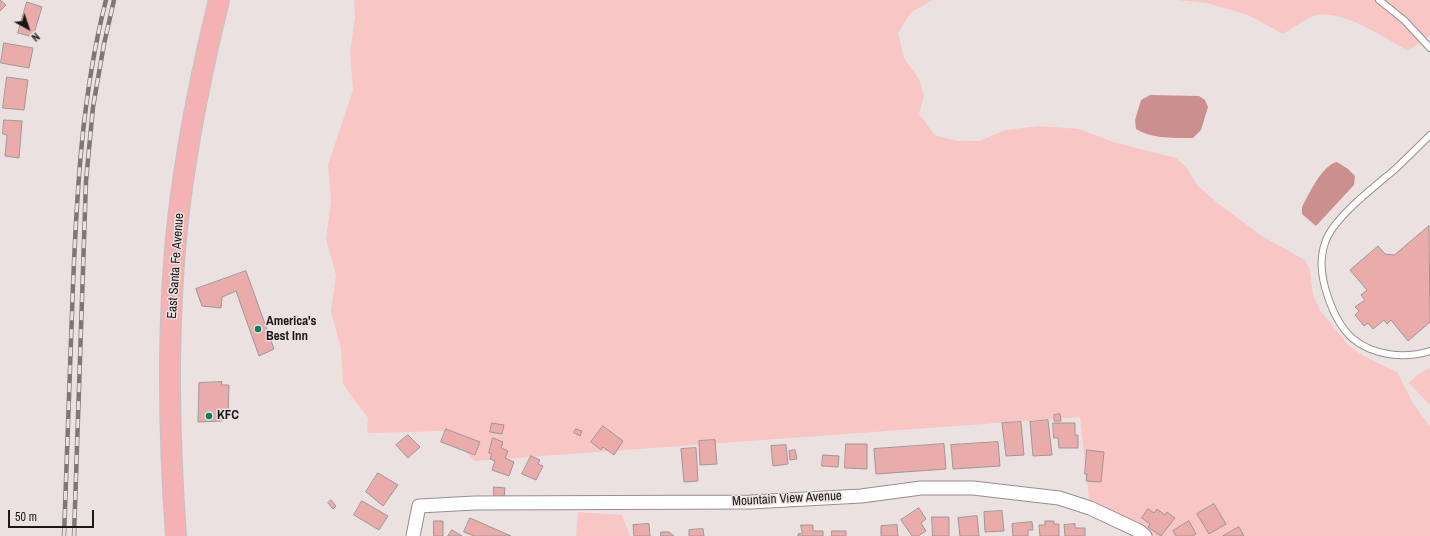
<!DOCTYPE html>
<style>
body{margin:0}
#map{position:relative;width:1430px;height:536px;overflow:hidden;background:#ece1e1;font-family:"Archivo Narrow",sans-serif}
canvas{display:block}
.north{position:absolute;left:8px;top:8px;width:40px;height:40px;-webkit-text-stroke:3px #ece1e1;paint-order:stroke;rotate:140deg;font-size:11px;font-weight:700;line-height:16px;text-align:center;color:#1c1818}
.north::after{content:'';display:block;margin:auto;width:14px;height:18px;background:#1c1818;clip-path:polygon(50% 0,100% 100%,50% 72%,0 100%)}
.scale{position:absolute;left:8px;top:510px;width:86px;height:18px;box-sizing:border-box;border:2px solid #1c1818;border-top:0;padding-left:5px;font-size:12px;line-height:14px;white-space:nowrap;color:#1c1818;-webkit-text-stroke:3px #ece1e1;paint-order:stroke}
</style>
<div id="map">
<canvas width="1430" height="536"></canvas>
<div class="north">N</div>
<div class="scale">50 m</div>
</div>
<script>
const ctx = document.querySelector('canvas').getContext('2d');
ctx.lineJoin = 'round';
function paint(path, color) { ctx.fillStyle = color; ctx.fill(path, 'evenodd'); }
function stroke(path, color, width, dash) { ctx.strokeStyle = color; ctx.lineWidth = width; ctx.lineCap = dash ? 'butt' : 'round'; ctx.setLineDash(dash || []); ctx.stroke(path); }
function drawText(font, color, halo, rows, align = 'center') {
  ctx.font = font + ' "Archivo Narrow",sans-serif'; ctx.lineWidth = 3; ctx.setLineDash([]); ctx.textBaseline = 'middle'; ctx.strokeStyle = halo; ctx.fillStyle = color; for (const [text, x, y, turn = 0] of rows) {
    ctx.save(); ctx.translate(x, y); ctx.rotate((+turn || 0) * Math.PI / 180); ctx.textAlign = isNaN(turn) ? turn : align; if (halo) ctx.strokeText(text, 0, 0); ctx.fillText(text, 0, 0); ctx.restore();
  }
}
const green = new Path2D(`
 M354,0H933L911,12L898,33L904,58L919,79L924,96L919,114L935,135L957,141H979L1006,130L1039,126L1079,129L1113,142L1176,158L1186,167L1198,186L1220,205L1262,236L1305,260L1310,270L1313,295L1320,310L1348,345L1362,355L1397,372L1413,403L1430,427V536H1131L1090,508L1080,417L474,461L447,431L367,433L368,418L343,384L341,348L331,312L336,275L326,239L331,202L328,165L353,90L350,53L355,16Z
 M1177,0H1430V35L1408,51C1385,38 1345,11 1318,15C1309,16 1292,29 1283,34L1248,15L1207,3Z
 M1430,368V405L1409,383L1417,375Z
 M578,512L622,515L630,536H576Z`);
const water = new Path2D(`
 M1150,95L1199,96L1205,100L1208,107L1201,130L1193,138C1175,138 1152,139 1136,129L1135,120L1141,100Z
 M1337,162L1348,169L1355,176L1354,185L1316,226L1302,214V207C1309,194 1322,165 1337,162Z`);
const building = new Path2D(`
 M0,0L6,5L0,11Z
 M27,2L42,7L33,37L18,33Z
 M4,43L33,48L29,68L1,63Z
 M7,77L28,80L24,110L3,108Z
 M4,120L22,121L19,158L5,156L7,135L3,134Z
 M1429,226L1430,322L1408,341L1391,320L1387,324L1384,320L1373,329L1368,323L1364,326L1355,315L1359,311L1355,307L1365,300L1361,295L1367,290L1350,270L1378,246L1385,254L1394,255Z
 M246,271L274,349L259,356L236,291L222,297L221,308L202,306L196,289Z
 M222,382L221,385H229L228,418H222V421L198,422L199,383Z
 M1060,414L1061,421H1054V415Z
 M1048,420L1052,455L1033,456L1030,422Z
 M1021,422L1024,455L1006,456L1002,423Z
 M492,423L504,425L502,434L490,432Z
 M1053,423H1075V435H1078V448H1059L1058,438H1054Z
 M603,426L623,441L614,455L603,447L601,450L591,442Z
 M446,429L480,442L475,455L441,442Z
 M576,429L582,431L580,436L574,433Z
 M408,435L420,447L408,458L396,445Z
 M493,438L503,442L501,448L508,451L505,458L514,462L509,476L492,470L495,461L490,459L492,454L489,453Z
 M715,440L717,464L700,465L699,441Z
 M998,442L1000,466L953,469L951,445Z
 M846,444H867V469L845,468Z
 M944,444L946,469L876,474L874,449Z
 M786,445L788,464L773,466L771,446Z
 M696,448L698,481L684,482L681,449Z
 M795,450L797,459L790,460L789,451Z
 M1087,450L1104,452L1101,482L1086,481L1087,474H1085Z
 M823,455L839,456L838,467L822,466Z
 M531,456L540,460L538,464L543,466L536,480L522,474Z
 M378,473L398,485L383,506L366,492Z
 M494,487L505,488L504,498H494Z
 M331,500L336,506L333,509L328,503Z
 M362,501L388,516L379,530L354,515Z
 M1214,504L1226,524L1209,534L1197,514Z
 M919,508L926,519L921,523L926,531L918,536H912L901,520Z
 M1148,509L1154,513L1157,509L1165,515L1167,512L1175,518L1161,536L1148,527L1150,524L1142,518Z
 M1002,511L1004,531L985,532L984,512Z
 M977,516L979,536H960L958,518Z
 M932,517H949V536H933Z
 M470,518L511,536H474L464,532Z
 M434,521H443V536H434Z
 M1045,521H1054V524H1059V536H1040L1039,525H1045Z
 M1189,521L1196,534L1192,536H1176L1173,531Z
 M1032,522L1033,530H1028V536H1013L1012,524Z
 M649,524L650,536H634L633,525Z
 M1075,524V528H1085V536H1065L1064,525Z
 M801,525H813V531H823V536H798V534L802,533Z
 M897,525L898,536H881V526Z
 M1239,527L1244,536H1223Z
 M703,529L704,536H689V530Z
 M452,530L462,536H448Z
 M832,531H846V536H832Z
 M661,532H669L674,536H661Z`);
const lane = new Path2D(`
 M1379,0L1404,20L1430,48
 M1430,135C1418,147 1406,159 1393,171C1374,187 1332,219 1325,243C1319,260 1322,280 1328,297C1333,312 1340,327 1352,338C1373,356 1405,359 1430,351`);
const street = new Path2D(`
 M413,536L419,506L475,503L751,502L861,496L921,488H973L1059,498L1090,508L1139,531L1145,536`);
const primary = new Path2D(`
 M176,536C168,424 166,307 181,195C190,129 203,65 219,0`);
const rail = new Path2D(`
 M64,536C67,452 70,369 73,285C77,189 82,94 106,0
 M74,536L86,181L93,107L104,44L114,0`);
const markers = [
 [258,329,4,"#008263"],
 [209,416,4,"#008263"]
];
const streetNames = [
 ["East Santa Fe Avenue",176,266,-86],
 ["Mountain View Avenue",787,499,-3]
];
const poiNames = [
 ["America's",266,322],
 ["Best Inn",266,337],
 ["KFC",217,416]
];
paint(green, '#f8c6c5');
paint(water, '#cb8f8f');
paint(building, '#e9acab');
stroke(building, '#a09696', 1);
stroke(lane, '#988e8e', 8);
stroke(street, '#988e8e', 15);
stroke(primary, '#c4c3c3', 22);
stroke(lane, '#fff', 6);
stroke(street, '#fff', 13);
stroke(primary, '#f4b2b4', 20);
stroke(rail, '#7e7777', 4.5);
stroke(rail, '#ece1e1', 3, [9]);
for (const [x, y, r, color] of markers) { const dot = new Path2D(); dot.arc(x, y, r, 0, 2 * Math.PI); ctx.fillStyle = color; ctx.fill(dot); stroke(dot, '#ece1e1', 1.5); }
drawText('13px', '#1c1818', '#ece1e1', streetNames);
drawText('bold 13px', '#1c1818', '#ece1e1', poiNames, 'left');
</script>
